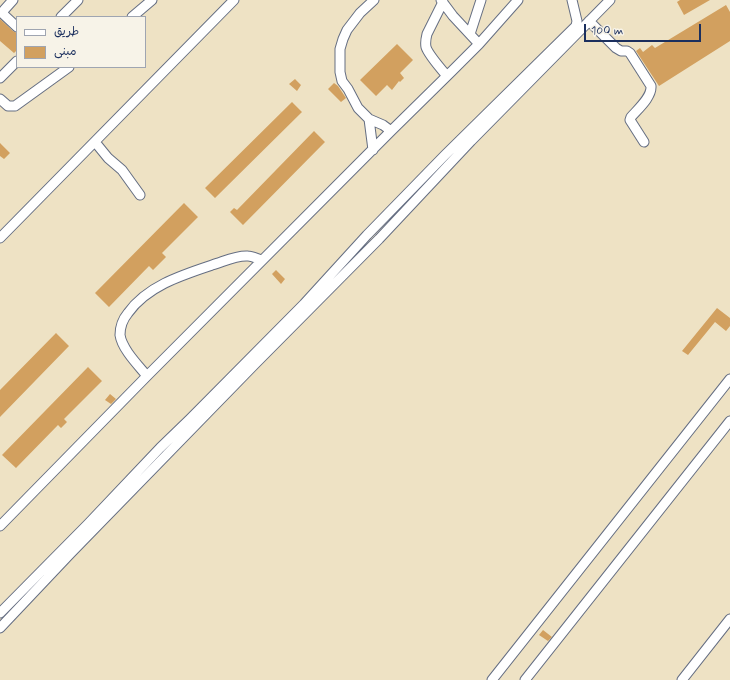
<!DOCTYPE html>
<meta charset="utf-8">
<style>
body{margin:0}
#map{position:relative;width:730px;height:680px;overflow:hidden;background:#eee2c4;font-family:Mynerve,"Playpen Sans Arabic",sans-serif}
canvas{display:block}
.legend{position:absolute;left:16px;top:16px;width:130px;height:52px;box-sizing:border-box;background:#f7f3e8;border:1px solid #9fa5b1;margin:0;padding:5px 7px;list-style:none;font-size:12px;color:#1b2f5e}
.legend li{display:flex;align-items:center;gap:8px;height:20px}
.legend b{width:20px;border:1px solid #9fa5b1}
.scale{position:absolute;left:584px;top:24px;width:117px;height:18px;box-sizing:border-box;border:2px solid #1b2f5e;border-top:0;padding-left:5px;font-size:12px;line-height:14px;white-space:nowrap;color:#1b2f5e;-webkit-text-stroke:3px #f7f3e8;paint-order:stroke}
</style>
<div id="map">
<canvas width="730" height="680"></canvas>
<ul class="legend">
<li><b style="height:5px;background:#fff"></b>طريق</li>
<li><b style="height:11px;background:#d2a05f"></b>مبنى</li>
</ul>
<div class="scale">100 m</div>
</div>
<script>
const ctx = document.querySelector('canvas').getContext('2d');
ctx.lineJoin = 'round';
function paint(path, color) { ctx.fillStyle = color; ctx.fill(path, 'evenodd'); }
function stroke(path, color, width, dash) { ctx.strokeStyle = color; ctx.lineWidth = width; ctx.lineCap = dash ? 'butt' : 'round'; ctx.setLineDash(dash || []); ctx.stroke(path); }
const building = new Path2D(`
 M680,0H710L684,15L677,2Z
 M726,5L730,12V41L659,86L636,51L640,48L643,52L652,45L655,48Z
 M0,19L13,31L17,33V50L14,53L0,41Z
 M397,44L413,60L400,73L404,78L400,82L399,81L392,90L387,85L376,96L360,80Z
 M295,79L301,85L297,91L289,84Z
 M334,83L338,86L346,98L341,102L328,89Z
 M292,102L302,112L215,198L205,188Z
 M314,131L325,142L243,225L230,212L234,208L237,210Z
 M0,143L10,153L4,159L0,156Z
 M184,203L198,217L162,253L166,257L153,270L149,266L109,307L95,293Z
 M276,270L285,279L281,284L272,274Z
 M717,308L730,318V326L726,331L715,322L688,355L682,351Z
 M56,333L69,346L0,417V390Z
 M88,367L102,381L64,419L67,422L61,428L58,425L16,468L2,455Z
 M110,394L116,399L111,404L105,400Z
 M543,630L552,637L548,641L539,635Z`);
const minor = new Path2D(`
 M13,0L4,10L3,14L17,27
 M374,0L360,13L347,30L343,39L340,49V72L342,81L348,89L358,108L369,119L383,125L391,131
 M441,0L453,16L479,44
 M443,2L427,34C426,38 425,42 426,47C428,54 441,69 447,76
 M61,17L78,0
 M132,17L152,0
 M589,21L616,48L621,51H627L630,53L651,86C652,97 638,109 631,117L630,120L644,142
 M470,34L481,0
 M0,78L17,61
 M0,99L8,106H15L69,67
 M369,119L373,150
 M95,142L108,158L122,170L140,195
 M0,238L234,0
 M147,376C138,365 122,349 120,335C120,327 123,319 128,313C147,286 182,275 212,265C223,262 236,255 248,256C252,256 258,259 262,260
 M0,526L147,376L391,131L452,71L479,44L518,0
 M0,613L88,524L160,448L190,419L304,304L367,235L445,155L576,26L577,21L572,0
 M0,628L70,554L255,364L379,239L471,141L610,0
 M492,680L730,379
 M525,680L730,421
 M682,680L730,619`);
paint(building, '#d2a05f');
stroke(minor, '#656e82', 11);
stroke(minor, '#fff', 9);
</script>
